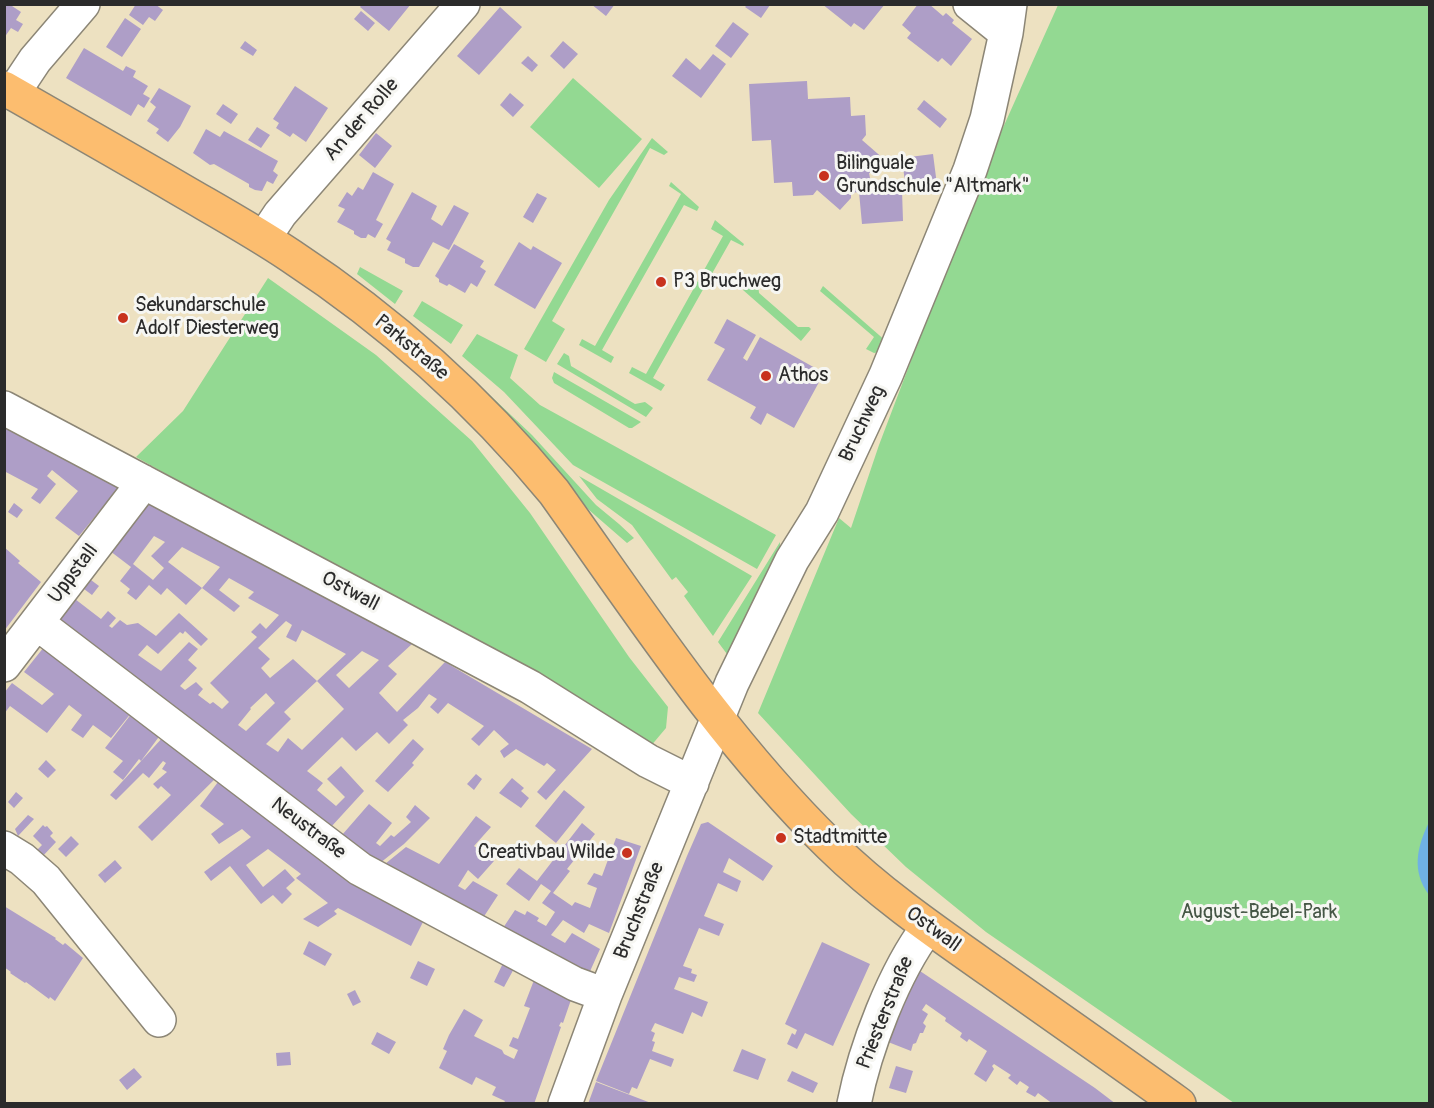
<!DOCTYPE html>
<meta charset="utf-8">
<style>
body{margin:0}
#map{position:relative;width:1434px;height:1108px;overflow:hidden;background:#ede1c1;font-family:Pangolin,sans-serif}
canvas{display:block}
.frame{position:absolute;inset:0;border:6px solid #2b2b2b;pointer-events:none}
</style>
<div id="map">
<canvas width="1434" height="1108"></canvas>
<div class="frame"></div>
</div>
<script>
const ctx = document.querySelector('canvas').getContext('2d');
ctx.lineJoin = 'round';
function paint(path, color) { ctx.fillStyle = color; ctx.fill(path, 'evenodd'); }
function stroke(path, color, width, dash) { ctx.strokeStyle = color; ctx.lineWidth = width; ctx.lineCap = dash ? 'butt' : 'round'; ctx.setLineDash(dash || []); ctx.stroke(path); }
function drawText(font, color, halo, rows, align = 'center') {
  ctx.font = font + ' Pangolin,sans-serif'; ctx.lineWidth = 6; ctx.setLineDash([]); ctx.textBaseline = 'middle'; ctx.strokeStyle = halo; ctx.fillStyle = color; for (const [text, x, y, turn = 0] of rows) {
    ctx.save(); ctx.translate(x, y); ctx.rotate((+turn || 0) * Math.PI / 180); ctx.textAlign = isNaN(turn) ? turn : align; if (halo) ctx.strokeText(text, 0, 0); ctx.fillText(text, 0, 0); ctx.restore();
  }
}
const green = new Path2D(`
 M1058,5H1429V1103H1234L986,932L906,867L851,814L758,713L839,518L851,528L879,445L980,179Z
 M573,78L642,139L599,188L530,127Z
 M652,138L668,152L664,155L650,148L552,321L565,329L546,362L524,349L609,200Z
 M671,182L699,207L697,211L684,205L602,350L614,357L611,363L579,345L582,339L595,346L681,194L669,186Z
 M715,220L744,244L743,246L731,240L653,378L665,385L661,391L629,373L632,367L646,374L723,236L711,229Z
 M360,267L403,291L395,304L357,274Z
 M268,278L376,355L472,441L530,513L629,657L668,707L666,728L650,747L136,457L183,411Z
 M750,281L758,283L759,293L798,327H809L811,329L801,341L743,290Z
 M823,286L887,342L880,352L874,353L866,349L874,337L820,291Z
 M422,301L463,325L451,344L413,316Z
 M477,334L518,355L510,378L540,405L776,535L757,569L573,465L504,392L462,356Z
 M564,353L569,356L571,366L635,404L645,402L653,408L646,417L557,364Z
 M455,362L532,435L596,505L619,524L634,538L627,543L589,510L542,455L453,365Z
 M554,372L641,422L632,428H629L554,383L552,378Z
 M579,476L752,576L713,636L684,596L688,592L676,577L672,580L632,525L597,499Z
 M780,542V554L730,652L727,654L718,642Z`);
const water = new Path2D(`
 M1429,822V895C1411,871 1417,847 1429,822Z`);
const building = new Path2D(`
 M4,4H9L21,12L16,20L23,24L18,32L11,28L4,38Z
 M136,4H155L163,10L155,21L149,17L143,25L129,15Z
 M362,4H411L389,31L360,7Z
 M591,4H615L606,16Z
 M822,4H885L864,30L854,23L851,27Z
 M918,4H929L943,16L946,13L954,20L952,23L972,39L951,66L942,58L938,62L907,38L911,33L902,25Z
 M747,5H770L761,18L745,7Z
 M500,7L522,27L479,75L457,56Z
 M361,11L375,23L368,31L354,19Z
 M125,18L141,29L122,57L106,47Z
 M733,22L749,34L731,58L715,46Z
 M245,41L257,50L253,56L240,48Z
 M563,41L578,54L564,69L550,56Z
 M84,48L123,71L126,66L136,71L133,77L148,86L143,94L150,98L144,108L138,104L131,116L66,78Z
 M713,54L726,64L701,98L672,76L686,58L700,70Z
 M528,56L538,65L532,72L521,63Z
 M807,81L808,99L850,97L851,116L865,115L866,135L862,140L885,160L873,173H869L871,183L901,181V184L905,183L902,158L933,154L937,185L902,190L903,221L862,224L859,192L851,193V198L840,210L817,190L813,195L793,196L792,182L774,183L771,140L752,141L749,84Z
 M295,86L328,108L306,142L293,133L290,137L276,128L279,123L273,119Z
 M159,88L191,106L180,127L168,142L156,133L159,129L147,121L156,107L150,102Z
 M510,93L524,105L513,117L500,105Z
 M924,100L947,119L940,128L917,109Z
 M223,104L238,114L231,124L216,114Z
 M257,127L270,135L261,148L248,140Z
 M206,129L220,137L224,131L278,161L273,171L278,175L273,184L267,181L262,191L255,190L249,187V184L214,164L210,165L193,153Z
 M376,133L392,146L375,168L359,155Z
 M373,172L394,184L376,220L383,224L375,238L368,234L366,238H361L354,234V231L337,222L345,209L338,206L347,192L352,196L358,187L363,190Z
 M412,192L437,206L431,219L442,226L454,205L469,213L449,250L433,242L419,267H413L405,263V259L387,250L391,242L386,239Z
 M537,193L547,198L533,223L523,217Z
 M519,242L531,250L533,246L562,263L535,309L494,285Z
 M454,244L484,261L480,267L486,271L477,287L471,283L465,293L449,284L447,286L439,282V279L435,276Z
 M727,319L756,335L743,358L747,361L760,337L824,373L794,428L767,413L761,425L750,418L756,407L707,380L725,349L714,343Z
 M4,425L120,486L79,536L55,518L78,491L52,470L47,476L56,484L40,504L31,498L38,489L4,471Z
 M148,501L412,644L388,666L397,674L379,693L397,712L445,662L592,749L546,800L537,792L556,770L547,763L544,766L516,749L504,758L500,751L509,744L494,730L479,746L471,739L484,726L448,703L438,714L430,707L437,699L429,694L418,708L403,720L408,725L389,744L377,732L356,751L342,737L307,771L323,783L317,790L336,806L345,797L327,779L341,766L364,791L331,827L212,735L59,621L75,599L101,619L108,611L116,618L109,626L112,628L120,620L127,625L138,623L156,636L179,613L208,639L201,646L185,631L183,634L180,632L158,654L147,645L138,655L161,671L189,642L198,649L188,660L197,668L180,686L185,690L196,682L203,689L198,695L210,704L213,702L222,709L229,702L210,683L257,637L251,632L260,623L266,629L279,615L248,598L254,592L229,578L219,590L240,606L234,612L202,588L220,567L182,547L168,562L202,588L186,605L167,588L161,595L149,585L136,600L127,593L130,589L120,581L131,567L110,551ZM154,536L165,542L151,556L164,568L153,580L133,564ZM286,621L292,625L286,637L296,642L302,630L346,654L317,681L344,709L302,750L288,738L278,752L266,744L291,719L284,712L317,681L293,659L270,678L261,668L270,659L258,648ZM362,651L379,660L349,688L336,675ZM266,693L275,703L246,731L238,725L251,709L250,708Z
 M14,503L23,510L17,518L8,512Z
 M4,547L20,561L18,563L41,582L4,631Z
 M91,580L99,586L92,595L84,589Z
 M44,647L132,712L111,738L93,725L83,738L71,730L82,715L69,705L47,733L10,706L4,714V693L12,683L42,705L54,694L24,672Z
 M132,713L161,734L141,761L139,759L123,780L113,772L123,761L105,748Z
 M164,736L218,776L152,841L138,827L171,795L161,786L158,789L153,784L167,772L162,769L166,763L163,761L149,778L143,773L116,800L110,795Z
 M413,739L424,749L412,763L414,765L388,792L375,781Z
 M46,760L56,770L48,778L38,769Z
 M476,774L482,779L474,790L467,784Z
 M221,778L425,918L411,946L338,908L334,911L337,914L318,927L303,919L328,903L296,878L301,874L268,849L246,865L263,887L285,869L295,880L286,888L292,894L282,904L273,895L261,904L230,866L211,881L204,872L251,837L242,829L219,844L211,834L224,824L200,806Z
 M512,778L524,788L521,791L529,798L521,808L499,793Z
 M564,790L585,807L556,843L535,826Z
 M16,792L23,798L14,808L8,802Z
 M369,804L392,823L376,843L380,846L391,835L394,837L411,822L406,817L415,805L430,818L404,844L375,867L342,835Z
 M28,815L34,819L18,836L15,829Z
 M476,816L491,827L474,846L494,861L478,879L468,870L458,886L465,890L473,881L498,895L481,921L380,868L406,847L439,864Z
 M708,822L773,866L763,881L729,858L723,872L741,881L737,892L718,883L704,916L724,924L719,936L699,928L683,966L692,969L691,973L697,975L694,982L679,977L674,989L708,1002L702,1017L692,1012L683,1034L655,1023L651,1031L655,1033L652,1041L655,1042L652,1051L674,1059L671,1067L650,1059L637,1089L632,1087L629,1094L596,1081L687,856L701,824Z
 M582,823L595,834L567,869L570,871L553,893L572,906L575,902L590,908L597,888L587,884L594,873L602,876L616,838L641,846L609,933L589,924L584,933L563,920L551,935L565,943L572,933L600,949L587,978L501,931L515,910L525,915L527,911L539,918L537,921L546,926L555,912L542,903L551,891L541,884L529,901L506,884L519,868L537,881Z
 M43,825L45,827L47,826L53,833L50,836L56,842L42,857L36,851L42,845L33,836Z
 M71,836L79,844L66,857L58,849Z
 M115,860L122,868L105,883L98,875Z
 M4,906L56,938L55,939L63,945L65,943L83,958L55,1001L50,997L49,999L26,982L25,983L10,973L11,972L4,967Z
 M309,941L332,954L325,966L303,954Z
 M822,942L870,964L833,1046L805,1033L797,1049L787,1044L792,1033L795,1035L797,1030L785,1024Z
 M505,959L516,965L504,987L494,982Z
 M418,961L435,969L427,986L410,978Z
 M914,967L1095,1088L1116,1104H1053L1038,1093L1035,1097L1026,1092L1029,1087L1020,1081L1017,1085L1008,1078L1011,1075L994,1064L992,1066L994,1069L986,1082L974,1074L987,1051L969,1039L967,1042L960,1037L962,1033L945,1021L946,1018L926,1004L922,1010L928,1014L923,1023L926,1026L923,1033H920L916,1043L913,1044L911,1051L883,1040Z
 M536,975L573,994L563,1023L561,1022L559,1026L561,1027L534,1104H503L505,1101L492,1095L496,1087L476,1077L472,1085L439,1068L447,1051L443,1049L449,1035L464,1009L483,1020L474,1036L502,1050L504,1054L514,1059L518,1050L509,1046L513,1037L518,1039L530,1008L524,1006Z
 M355,990L361,1002L353,1006L347,994Z
 M377,1032L396,1042L389,1054L371,1044Z
 M742,1049L766,1059L758,1080L733,1071Z
 M290,1052L291,1065L277,1066L276,1053Z
 M896,1066L913,1071L906,1093L889,1088Z
 M134,1068L142,1077L127,1090L119,1080Z
 M792,1071L818,1083L813,1093L787,1081Z
 M596,1082L651,1103V1104H588Z`);
const minor = new Path2D(`
 M970,4L1006,33
 M13,93L35,60L83,4
 M264,238L280,214L463,4
 M4,408L530,687L648,761L692,783
 M37,623L360,869L575,984L605,995
 M4,665L134,495L142,481
 M4,848L22,859L46,880L159,1020
 M565,1104L605,995L732,683L792,560L822,512L886,375L970,170L987,119L1006,33L1010,4
 M854,1104C865,1048 894,972 928,927`);
const major = new Path2D(`
 M4,88C59,119 112,150 166,181C208,206 251,229 291,256C390,321 479,401 554,492C641,614 723,740 830,845C880,894 937,933 994,973C1056,1017 1118,1060 1179,1104`);
const markers = [
 [824,176,6,"#c8321e"],
 [661,282,6,"#c8321e"],
 [123,318,6,"#c8321e"],
 [766,376,6,"#c8321e"],
 [781,838,6,"#c8321e"],
 [627,853,6,"#c8321e"]
];
const streetNames = [
 ["An der Rolle",362,120,-49],
 ["Parkstraße",411,348,40],
 ["Bruchweg",863,424,-65],
 ["Uppstall",74,574,-53],
 ["Ostwall",350,592,28],
 ["Neustraße",308,829,37],
 ["Bruchstraße",640,911,-68],
 ["Ostwall",933,930,36],
 ["Priesterstraße",886,1013,-68]
];
const poiNames = [
 ["Bilinguale",836,164],
 ["Grundschule \"Altmark\"",836,187],
 ["P3 Bruchweg",673,282],
 ["Sekundarschule",135,306],
 ["Adolf Diesterweg",135,329],
 ["Athos",778,376],
 ["Stadtmitte",793,838],
 ["Creativbau Wilde",615,853,"right"]
];
const parkNames = [
 ["August-Bebel-Park",1259,913]
];
paint(green, '#93d992');
paint(water, '#6fb1e4');
paint(building, '#ae9ec7');
stroke(minor, '#8c8676', 36);
stroke(major, '#8c8676', 36);
stroke(minor, '#fff', 33);
stroke(major, '#fcbd6f', 33);
for (const [x, y, r, color] of markers) { const dot = new Path2D(); dot.arc(x, y, r, 0, 2 * Math.PI); ctx.fillStyle = color; ctx.fill(dot); stroke(dot, '#f6f6f2', 2); }
drawText('20px', '#2b2b2b', '#f6f6f2', streetNames);
drawText('20px', '#2b2b2b', '#f6f6f2', poiNames, 'left');
drawText('20px', '#455645', '#f6f6f2', parkNames);
</script>
